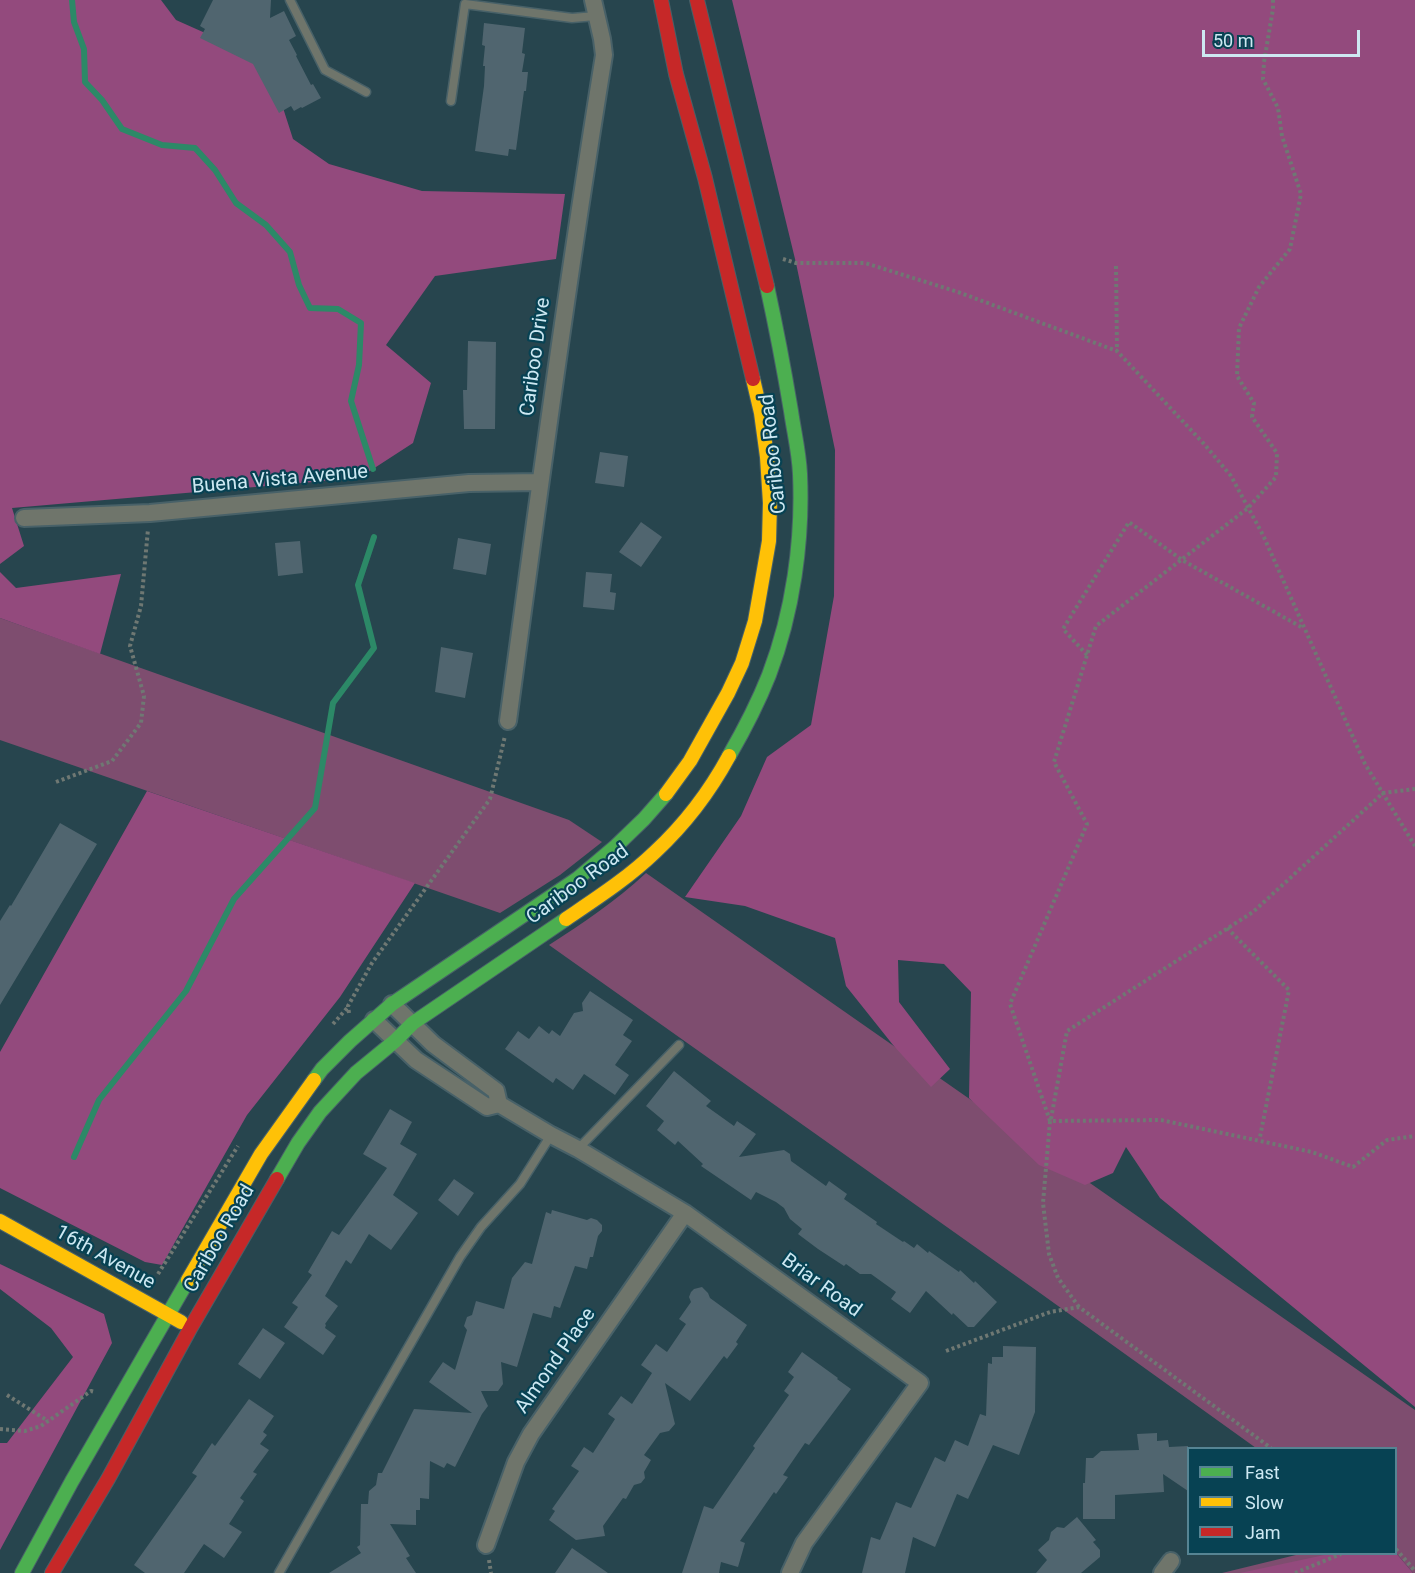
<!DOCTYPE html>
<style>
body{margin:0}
#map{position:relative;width:1415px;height:1573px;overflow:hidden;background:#27454e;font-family:Roboto,sans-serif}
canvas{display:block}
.legend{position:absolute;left:1187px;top:1447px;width:210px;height:108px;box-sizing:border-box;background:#074253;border:2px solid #568493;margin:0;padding:8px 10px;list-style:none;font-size:18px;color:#cde8f2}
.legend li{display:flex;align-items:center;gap:12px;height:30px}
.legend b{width:30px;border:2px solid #568493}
.scale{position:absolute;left:1202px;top:30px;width:158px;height:27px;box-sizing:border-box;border:3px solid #cde8f2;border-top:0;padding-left:8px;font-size:18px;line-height:21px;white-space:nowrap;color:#cde8f2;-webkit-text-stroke:4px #074253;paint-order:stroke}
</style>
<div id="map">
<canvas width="1415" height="1573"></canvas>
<ul class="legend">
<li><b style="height:8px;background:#4caf50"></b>Fast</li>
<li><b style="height:8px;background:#ffc107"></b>Slow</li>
<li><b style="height:8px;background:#c62828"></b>Jam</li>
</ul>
<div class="scale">50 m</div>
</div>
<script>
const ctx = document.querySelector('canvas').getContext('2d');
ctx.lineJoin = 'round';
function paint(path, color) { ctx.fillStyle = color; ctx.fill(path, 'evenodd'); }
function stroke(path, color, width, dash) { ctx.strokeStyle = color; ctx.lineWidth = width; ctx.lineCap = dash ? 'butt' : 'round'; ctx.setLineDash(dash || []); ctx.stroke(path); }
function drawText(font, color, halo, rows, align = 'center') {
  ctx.font = font + ' Roboto,sans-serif'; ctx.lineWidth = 4.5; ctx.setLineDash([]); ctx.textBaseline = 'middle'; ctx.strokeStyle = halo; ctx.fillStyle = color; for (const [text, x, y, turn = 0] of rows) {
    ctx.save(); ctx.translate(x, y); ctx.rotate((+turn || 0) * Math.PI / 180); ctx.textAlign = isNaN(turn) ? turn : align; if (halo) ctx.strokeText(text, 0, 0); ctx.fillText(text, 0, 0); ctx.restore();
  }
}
const green = new Path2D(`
 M0,618L569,820L602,842L560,875L500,913L0,740Z
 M646,873L1415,1410V1573H1413L1396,1553V1448H1256L1040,1293L549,945C583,923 616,901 646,873Z
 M1300,1554H1392L1409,1573H1222Z`);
const forest = new Path2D(`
 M0,0H161L176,20L268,61L293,139L329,164L422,191L565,194L556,259L435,276L386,345L431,383L413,443L359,478L12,508L24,546L0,564Z
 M732,0H1415V1407L1160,1198L1126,1147L1113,1173L1085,1185L1039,1165L969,1098L971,992L944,964L898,960L899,1002L950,1069L931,1087L893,1045L846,986L835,938L745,906L685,897L741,816L767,757L811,725L834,596L835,450L796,263Z
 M0,572L16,588L121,574L100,654L0,618Z
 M147,791L415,883L340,997L247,1115L162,1265L145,1262L0,1188V1052Z
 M0,1264L104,1314L112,1343L0,1550V1443H7L73,1357L51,1328L0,1289Z
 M1396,1553L1413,1573H1240L1329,1554Z`);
const stream = new Path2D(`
 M72,0L74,22L84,49L85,82L102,100L122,129L162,145L195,148L215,170L236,203L266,225L290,252L299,285L310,308L338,309L361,323L359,365L351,401L373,469
 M74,1157L99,1100L186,991L234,899L315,808L333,703L374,648L358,585L374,537`);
const building = new Path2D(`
 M213,0H271L270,18L284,11L296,36L289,40L297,55L296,56L311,85L313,84L321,98L302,108L301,107L294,111L291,106L279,113L253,64L200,38L205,29L200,26Z
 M484,23L525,28L522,53L525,54L522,72H528L526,91H524L516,150L509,149L508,156L475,151L484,86L485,66H483L485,46L482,45Z
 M468,341L496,342L495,429H464L463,390H467Z
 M600,452L628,456L624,487L595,483Z
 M641,522L662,537L641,567L619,552Z
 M458,538L491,544L486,575L453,569Z
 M300,541L303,573L278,576L275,543Z
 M586,572L612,574L610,592L616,593L614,610L583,607Z
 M441,647L473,653L465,698L435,692Z
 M60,823L97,844L0,1005V921L10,905L11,906Z
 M590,991L633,1020L623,1035L632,1041L615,1065L629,1075L615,1095L584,1074L573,1090L556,1078L553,1083L505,1049L518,1031L529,1039L539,1026L549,1034L552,1030L560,1036L574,1013L583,1011L582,1003Z
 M674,1071L711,1101L706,1106L734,1126L737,1121L756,1134L739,1157L784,1150L790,1154L791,1161L826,1186L829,1181L847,1194L844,1199L877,1222L876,1224L903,1242L904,1241L914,1248L917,1244L928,1253L929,1251L959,1272L960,1270L974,1283L975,1281L997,1302L974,1327H968L953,1313L952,1315L926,1291L910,1313L891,1299L896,1292L871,1274H860L846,1264L844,1266L818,1249L798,1234L802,1229L790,1219L784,1208L776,1202L756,1192L751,1200L701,1166L703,1164L678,1141L675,1145L657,1130L664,1121L646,1106Z
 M390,1109L412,1122L400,1144L417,1154L393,1195L418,1213L391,1250L369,1234L351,1264L346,1260L325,1296L338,1306L325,1324L326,1325L325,1328L336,1336L323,1355L284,1327L298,1307L292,1303L312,1275L308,1272L332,1231L339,1235L387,1168L363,1154Z
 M454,1179L474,1193L458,1216L438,1200Z
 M552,1210L587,1220L591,1218L597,1220L602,1225V1231L598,1236L593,1257H590L587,1269L575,1266L560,1308L554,1306L551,1318L533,1313L517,1367L501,1362L503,1384L498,1391H481L488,1406L482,1414L455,1467L447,1463L444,1468L430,1461L429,1499L420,1498V1510H416V1525L390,1524L410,1556L406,1558L416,1573H329L361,1553L357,1547L360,1545L361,1504H368L369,1491L376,1485L378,1473H382L414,1409L472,1413L429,1382L443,1362L455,1370L467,1330L464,1326L467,1317L472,1315L476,1301L504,1309L512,1278L525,1262L532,1264L546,1212L551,1214Z
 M702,1287L708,1293L710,1298L747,1325L736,1342L738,1344L727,1359L724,1356L690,1401L665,1383L675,1424L669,1431L660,1433L644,1455L651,1460L644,1472L645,1478L641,1483L634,1485L626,1499L623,1498L603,1526L605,1536L576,1540L549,1520L555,1511L552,1509L579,1471L571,1466L584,1447L593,1453L615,1419L608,1414L621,1396L632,1404L652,1373L641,1365L656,1344L667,1352L686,1324L679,1319L691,1302L689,1297L691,1292L694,1289Z
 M263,1328L285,1343L260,1379L238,1364Z
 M1003,1346L1036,1347L1035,1412L1019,1455L993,1445L968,1499L957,1494L935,1547L913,1537L905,1573H862L871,1537L880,1540L896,1502L911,1508L935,1457L945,1462L955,1440L968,1446L980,1414L986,1416L988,1363L992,1364V1357H1003Z
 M802,1352L838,1378L837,1379L851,1389L809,1445L805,1443L783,1475L788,1477L776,1494L774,1492L740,1541L745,1543L738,1567L721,1562L719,1573H682L704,1506L713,1509L755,1448L753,1446L789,1395L784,1391L794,1377L788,1372Z
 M249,1399L274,1416L263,1432L267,1435L260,1444L269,1450L253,1472L257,1474L240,1498L244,1501L229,1524L242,1532L224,1558L204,1544L184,1573H145L134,1565L197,1476L192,1473L212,1443L215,1446Z
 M1157,1433V1441L1168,1440L1169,1447L1188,1446V1491L1163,1474L1164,1492L1115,1495V1519H1083V1483H1085L1086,1458H1093L1101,1451L1139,1450L1137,1434Z
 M1077,1517L1096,1540L1093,1542L1100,1550V1557L1081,1573H1036L1047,1560L1038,1550L1049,1540L1051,1532L1057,1527L1064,1528Z
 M572,1548L608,1573H555Z`);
const path = new Path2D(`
 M783,259L796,263H865L958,292L1117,351L1205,445L1231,476L1263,535L1365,764L1415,846
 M1116,266L1117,351
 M1087,655L1063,629L1129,522L1182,560L1303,628
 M56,782L112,761L141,723L144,696L130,646L141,606L148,529
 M1227,928L1289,990L1260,1137
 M349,1013L348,1006L372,963L490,799L505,736
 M333,1024L348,1007
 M1051,1119L1067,1031L1253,912L1383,793L1415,789
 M1050,1121L1010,1004L1087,824L1054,762L1096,626L1248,508L1276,477L1277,453L1252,417L1254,403L1237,376L1239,328L1259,287L1290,249L1301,194L1282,136L1278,108L1263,79L1264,62L1273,9V0
 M158,1274L238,1146
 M1079,1307L1058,1278L1049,1254L1043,1203L1050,1121L1161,1120L1312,1152L1353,1167L1387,1140L1415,1136
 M946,1351L1050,1312L1079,1307L1271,1448
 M7,1395L48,1421
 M0,1429L25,1431L41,1426L91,1391L95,1392
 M1396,1549L1415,1571
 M489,1560L491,1573
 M1295,1573L1341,1554`);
const lane = new Path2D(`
 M290,0L325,70L366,92
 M451,101L465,4L572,18L596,16
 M578,1149L679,1045
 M279,1573L460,1257L481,1227L520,1184L551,1135`);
const street = new Path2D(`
 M24,518L150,513L469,483L540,482
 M508,721C538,499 568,277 604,55L602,39L593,0
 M392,1004L433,1044L496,1091L499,1104
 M374,1020L416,1060L487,1107L499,1104L551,1135L578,1149L685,1213L920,1383L804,1543L790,1573
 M486,1545L516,1462L531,1434L685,1213
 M1162,1573L1171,1561`);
const fast = new Path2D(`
 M729,756C744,730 758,703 769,675C793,612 803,541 800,474C799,452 794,432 791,411C784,369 776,327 767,286
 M314,1080L322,1069L350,1041L392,1004L577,879L616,846L644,819L666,794
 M277,1179L298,1143L320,1112L356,1073L395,1041L413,1023L566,919
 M22,1573L72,1481L188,1280`);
const slow = new Path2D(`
 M666,794L690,761L728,693L742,663L755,621L769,541L770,503L767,457L761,413L753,379
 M566,919C597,898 628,878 655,852C684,825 710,791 729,756
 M0,1221L181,1322
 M188,1280L261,1154L314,1080`);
const jam = new Path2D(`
 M661,0L676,74L705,178L753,379
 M697,0L767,286
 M52,1573L108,1479L191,1327L277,1179`);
const streetNames = [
 ["Cariboo Drive",536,357,-82],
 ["Cariboo Road",774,454,-96],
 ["Buena Vista Avenue",280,480,-5],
 ["Cariboo Road",578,885,-36],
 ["Cariboo Road",220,1239,-60],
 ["16th Avenue",105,1258,29],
 ["Briar Road",821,1286,36],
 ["Almond Place",556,1361,-55]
];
paint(green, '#7e4d6f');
paint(forest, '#934a7d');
stroke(stream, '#2c8967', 6);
paint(building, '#50656f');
stroke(lane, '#486168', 11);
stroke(street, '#486168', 20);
stroke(fast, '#486168', 16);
stroke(slow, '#486168', 16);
stroke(jam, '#486168', 16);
stroke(path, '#6f7873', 4, [3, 3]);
stroke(lane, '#6f756b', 8);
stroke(street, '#6f756b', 16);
stroke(fast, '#4caf50', 14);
stroke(slow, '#ffc107', 14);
stroke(jam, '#c62828', 14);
drawText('20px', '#cde8f2', '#074253', streetNames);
</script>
